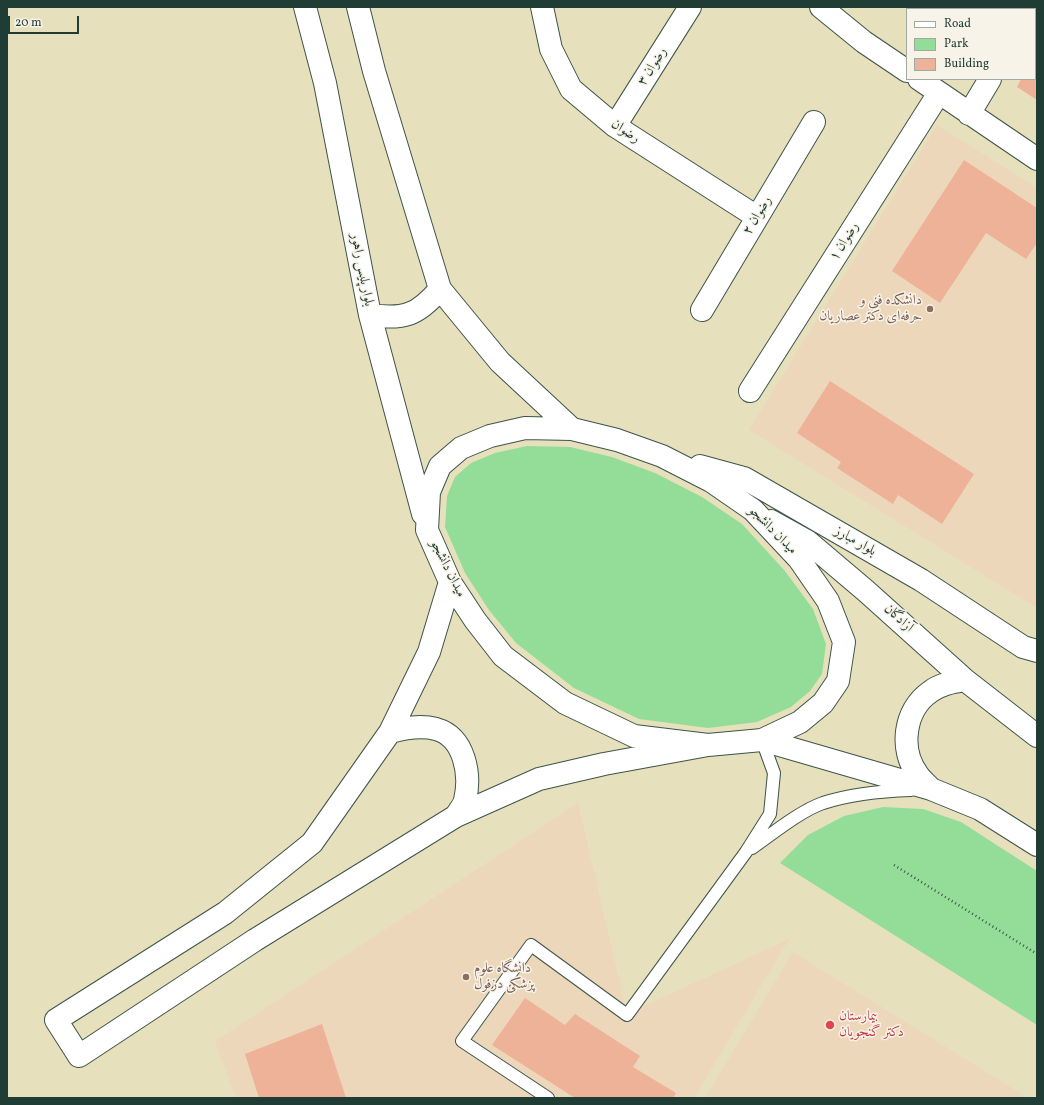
<!DOCTYPE html>
<meta charset="utf-8">
<style>
body{margin:0}
#map{position:relative;width:1044px;height:1105px;overflow:hidden;background:#e7e0bc;font-family:Vollkorn,serif}
canvas{display:block}
.frame{position:absolute;inset:0;border:8px solid #1f3d34;pointer-events:none}
.legend{position:absolute;left:906px;top:8px;width:130px;height:72px;box-sizing:border-box;background:#f7f3e8;border:1px solid #a1aaa0;margin:0;padding:5px 7px;list-style:none;font-size:12px;color:#1f3d34}
.legend li{display:flex;align-items:center;gap:8px;height:20px}
.legend b{width:20px;border:1px solid #a1aaa0}
.scale{position:absolute;left:8px;top:16px;width:71px;height:18px;box-sizing:border-box;border:2px solid #1f3d34;border-top:0;padding-left:5px;font-size:12px;line-height:14px;white-space:nowrap;color:#1f3d34;-webkit-text-stroke:3px #f7f3e8;paint-order:stroke}
</style>
<div id="map">
<canvas width="1044" height="1105"></canvas>
<div class="frame"></div>
<ul class="legend">
<li><b style="height:5px;background:#fff"></b>Road</li>
<li><b style="height:11px;background:#93dd99"></b>Park</li>
<li><b style="height:11px;background:#edb298"></b>Building</li>
</ul>
<div class="scale">20 m</div>
</div>
<script>
const ctx = document.querySelector('canvas').getContext('2d');
ctx.lineJoin = 'round';
function paint(path, color) { ctx.fillStyle = color; ctx.fill(path, 'evenodd'); }
function stroke(path, color, width, dash) { ctx.strokeStyle = color; ctx.lineWidth = width; ctx.lineCap = dash ? 'butt' : 'round'; ctx.setLineDash(dash || []); ctx.stroke(path); }
function drawText(font, color, halo, rows, align = 'center') {
  ctx.font = font + ' Vollkorn,Amiri,serif'; ctx.lineWidth = 3; ctx.setLineDash([]); ctx.textBaseline = 'middle'; ctx.strokeStyle = halo; ctx.fillStyle = color; for (const [text, x, y, turn = 0] of rows) {
    ctx.save(); ctx.translate(x, y); ctx.rotate((+turn || 0) * Math.PI / 180); ctx.textAlign = isNaN(turn) ? turn : align; if (halo) ctx.strokeText(text, 0, 0); ctx.fillText(text, 0, 0); ctx.restore();
  }
}
const built = new Path2D(`
 M937,125L1037,188V608L749,430Z
 M578,803L627,1014L789,939L694,1098H236L215,1041Z
 M793,952L1028,1098H705Z`);
const green = new Path2D(`
 M527,446L570,447L612,457L655,473L702,497L742,524L785,571L813,609L826,644L822,674L810,691L791,707L757,722L708,728L639,719L574,688L516,643L489,610L465,573L445,527L447,496L455,477L471,463L495,453Z
 M883,807L923,809L961,822L1037,871V1025L780,863L808,835L844,816Z`);
const building = new Path2D(`
 M1035,69L1037,70V100L1017,87L1021,79H1035Z
 M964,160L1037,208V243L1026,259L986,233L940,303L892,271Z
 M830,381L974,474L942,524L898,495L893,504L837,468L841,462L797,433Z
 M525,998L565,1025L575,1014L640,1056L633,1067L676,1093L673,1098H575L492,1045Z
 M322,1024L346,1098H259L245,1054Z`);
const path = new Path2D(`
 M894,865L1037,954`);
const service = new Path2D(`
 M752,848C772,834 800,811 823,803C851,794 881,791 911,790
 M548,1098L462,1041L531,945L627,1015L746,852L770,814L774,773L762,740`);
const minor = new Path2D(`
 M542,7L551,49L571,89L615,126L757,217
 M821,7L864,42L907,71
 M1032,9L1033,7
 M919,79L1037,159
 M969,114L990,79
 M615,126L690,7
 M702,310L814,122
 M750,391L939,93`);
const secondary = new Path2D(`
 M305,7L325,83L370,315L423,514
 M358,7L374,71L440,289L500,362L572,429
 M370,315C404,320 418,315 440,289
 M525,428L572,429L617,440L662,456L711,481L753,510L799,559L828,601L844,642L838,681L823,703L800,722L762,740L708,745L634,736L565,703L503,656L475,620L450,582L427,530L429,492L440,466L461,448L490,436Z
 M700,466L744,478L921,580L1023,647L1037,651
 M771,521L807,541L866,591L965,680L1037,736
 M450,582L429,652L390,732L312,843L225,913L56,1020L79,1056L255,940L456,816L539,779L604,764L708,745
 M390,732C405,728 420,725 436,729C465,737 471,775 465,800C464,805 459,811 456,816
 M762,740L931,789L980,809L1037,845
 M931,789C927,784 921,780 918,775C899,750 904,710 930,692C940,684 953,682 965,680`);
const markers = [
 [930,309,4,"#8d6e63"],
 [466,977,4,"#8d6e63"],
 [830,1025,5,"#e0444e"]
];
const streetNames = [
 ["رضوان ۳",653,67,-58],
 ["رضوان",625,132,34],
 ["رضوان ۲",758,216,-59],
 ["رضوان ۱",845,242,-58],
 ["بلوار پلیس راهور",361,270,79],
 ["میدان دانشجو",772,531,45],
 ["بلوار مبارز",855,542,30],
 ["میدان دانشجو",447,569,63],
 ["آزادگان",898,619,42]
];
const educationNames = [
 ["دانشکده فنی و",922,301],
 ["حرفه‌ای دکتر عصاریان",922,317],
 ["دانشگاه علوم",474,969,"left"],
 ["پزشکی دزفول",474,985,"left"]
];
const healthNames = [
 ["بیمارستان",839,1017],
 ["دکتر گنجویان",839,1033]
];
paint(built, '#edd7ba');
paint(green, '#93dd99');
paint(building, '#edb298');
stroke(service, '#3d5548', 14);
stroke(minor, '#3d5548', 24);
stroke(secondary, '#3d5548', 24);
stroke(path, '#3d5548', 2.5, [1, 3]);
stroke(service, '#fff', 12);
stroke(minor, '#fff', 22);
stroke(secondary, '#fff', 22);
for (const [x, y, r, color] of markers) { const dot = new Path2D(); dot.arc(x, y, r, 0, 2 * Math.PI); ctx.fillStyle = color; ctx.fill(dot); stroke(dot, '#f7f3e8', 1.5); }
drawText('14px', '#1f3d34', '#f7f3e8', streetNames);
drawText('14px', '#785e54', '#f7f3e8', educationNames, 'right');
drawText('14px', '#be3a42', '#f7f3e8', healthNames, 'left');
</script>
